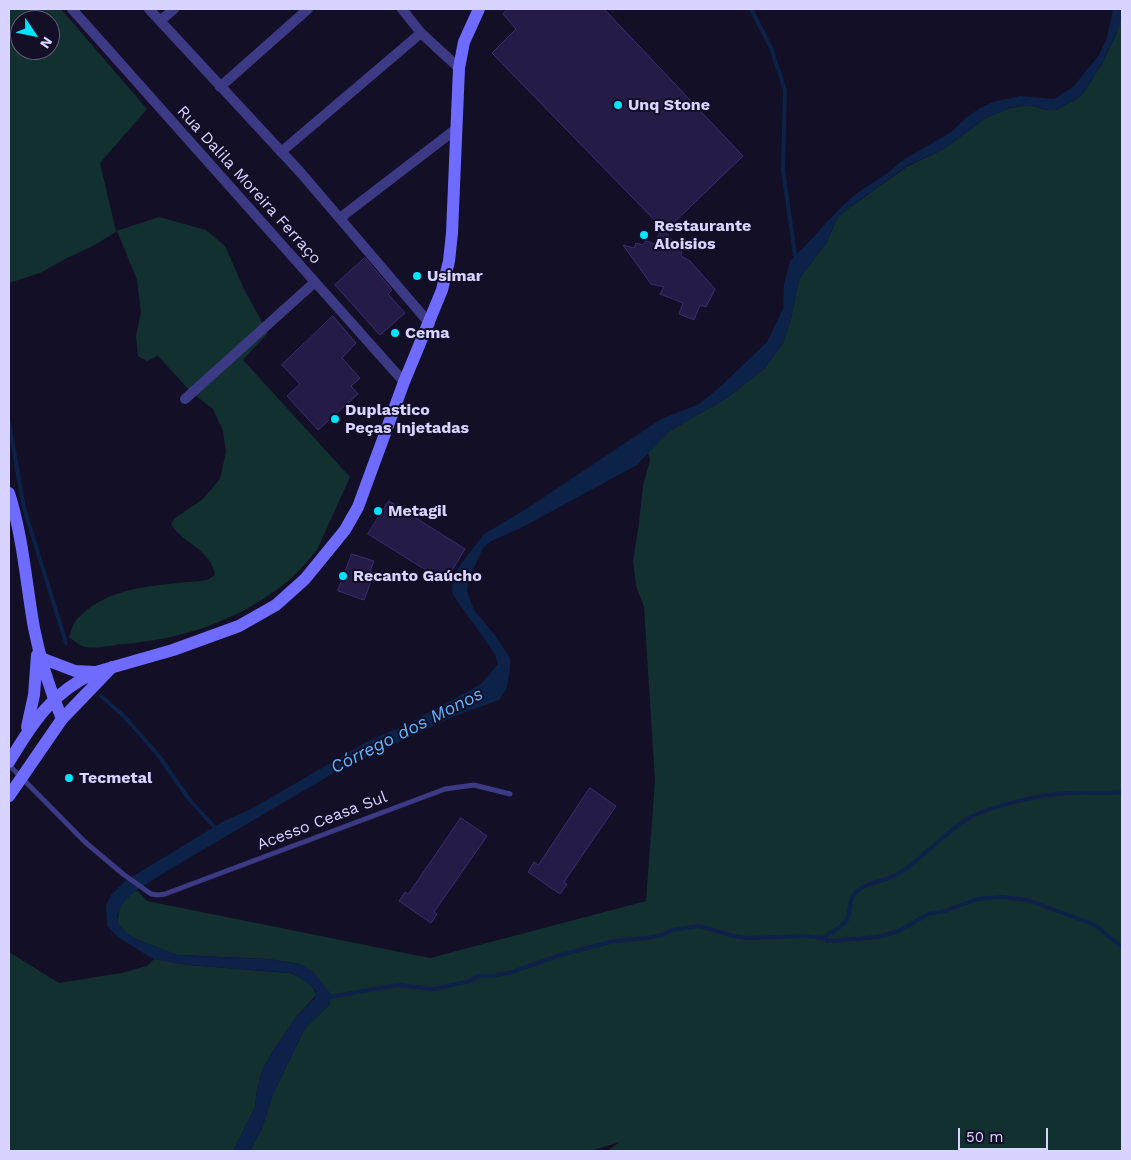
<!DOCTYPE html>
<meta charset="utf-8">
<style>
body{margin:0}
#map{position:relative;width:1131px;height:1160px;overflow:hidden;background:#130f26;font-family:"Work Sans",sans-serif}
canvas{display:block}
.frame{position:absolute;inset:0;border:10px solid #d9d4ff;pointer-events:none}
.north{position:absolute;left:10px;top:10px;width:50px;height:50px;box-sizing:border-box;background:#130f26;border:1px solid #625e7d;border-radius:50%;rotate:124deg;font-size:14px;font-weight:700;line-height:20px;text-align:center;color:#d9d4ff}
.north::after{content:'';display:block;margin:auto;width:18px;height:22px;background:#00e5ff;clip-path:polygon(50% 0,100% 100%,50% 72%,0 100%)}
.scale{position:absolute;left:958px;top:1128px;width:90px;height:22px;box-sizing:border-box;border:2px solid #d9d4ff;border-top:0;padding-left:6px;font-size:15px;line-height:18px;white-space:nowrap;color:#d9d4ff;-webkit-text-stroke:4px #130f26;paint-order:stroke}
</style>
<div id="map">
<canvas width="1131" height="1160"></canvas>
<div class="frame"></div>
<div class="north">N</div>
<div class="scale">50 m</div>
</div>
<script>
const ctx = document.querySelector('canvas').getContext('2d');
ctx.lineJoin = 'round';
function paint(path, color) { ctx.fillStyle = color; ctx.fill(path, 'evenodd'); }
function stroke(path, color, width, dash) { ctx.strokeStyle = color; ctx.lineWidth = width; ctx.lineCap = dash ? 'butt' : 'round'; ctx.setLineDash(dash || []); ctx.stroke(path); }
function drawText(font, color, halo, rows, align = 'center') {
  ctx.font = font + ' "Work Sans",sans-serif'; ctx.lineWidth = 4; ctx.setLineDash([]); ctx.textBaseline = 'middle'; ctx.strokeStyle = halo; ctx.fillStyle = color; for (const [text, x, y, turn = 0] of rows) {
    ctx.save(); ctx.translate(x, y); ctx.rotate((+turn || 0) * Math.PI / 180); ctx.textAlign = isNaN(turn) ? turn : align; if (halo) ctx.strokeText(text, 0, 0); ctx.fillText(text, 0, 0); ctx.restore();
  }
}
const green = new Path2D(`
 M9,9H61L147,109L100,163L116,231L159,217L206,230L225,246L244,289L268,333L243,360L350,477L317,550C306,563 293,578 279,588C234,622 180,639 124,644C111,645 95,650 82,646C78,644 73,640 69,637C72,630 73,622 79,617C111,584 166,585 207,580L215,575C211,549 184,545 171,524L175,518L203,499L220,479L226,452L223,431L213,409L192,393L158,356L147,361L138,356L136,336L141,312L137,280L117,231L95,245L65,259L40,273L9,283ZM20,20H50V50H20Z
 M1122,9V1151H607L620,1142L590,1151H250L262,1128L273,1094L305,1028L330,1004L300,964L268,959L177,955L138,940L127,934L118,924C117,907 124,899 137,890L147,901L430,958L646,901L655,781L644,607L636,586L633,561L639,523L643,486L650,460L648,453L671,430L727,398L765,368L783,343L791,319L799,279L827,242L838,216L908,166L944,149L986,118L1010,108L1030,105L1046,110H1056L1078,98L1084,92L1103,62L1117,32Z
 M9,952L59,983L121,973L147,966L154,959L189,965L289,973C299,976 315,984 316,995L297,1016L274,1049L262,1071L257,1089L255,1107L233,1151H9Z`);
const water = new Path2D(`
 M1113,9H1122V16L1117,32L1103,62L1084,92L1078,98L1056,110H1046L1030,105L1010,108L986,118L944,149L907,166L838,216L827,242L799,279L791,319L783,343L765,368L727,398L671,430L637,465L519,529L491,541L483,548L469,578L467,591L474,610L494,634L510,658V669L507,688L499,700L455,716L339,770L172,868L137,890L124,901L117,915L118,924L127,934L138,940L177,955L268,959L300,964L314,972L331,994L330,1004L305,1028L273,1094L262,1128L250,1151H233L255,1107L257,1089L262,1071L274,1049L297,1016L315,998L316,990L296,975L289,973L189,965L153,959L118,937L107,926L106,905L111,895L125,881L224,821L251,809L370,740L406,725L481,684L498,664L495,654L453,595L452,588L453,576L458,568L484,534L523,511L661,419L699,404L721,386L767,342L783,309L784,284L790,261L806,245L838,210L857,193L889,172L900,162L951,132L967,117L980,108L993,102L1020,96L1054,99L1073,87L1099,55L1107,37Z`);
const stream = new Path2D(`
 M751,9L771,48L785,90L783,170L796,261
 M9,423L24,508L66,643
 M101,696L124,716L158,755L189,799L217,830
 M823,938C829,933 843,927 847,920C851,911 848,900 856,892C869,880 887,882 901,872C924,856 943,835 966,820C988,806 1043,794 1069,793C1087,792 1104,794 1122,792
 M329,997L398,985L434,989L470,981L478,976H492L512,972L557,956L614,941L647,938L662,935L672,930L699,926L734,936L747,938L805,936L823,938L828,941L878,937L901,930L928,914L945,911L977,899L1001,897L1028,900L1095,925L1122,947`);
const building = new Path2D(`
 M508,9H604L743,156L665,231L492,53L516,29L503,14Z
 M662,228L682,252L681,256L690,261L715,289L706,307L700,305L694,320L679,314L683,303L660,294L664,287L651,284L623,245L634,248L636,243L643,245L646,241L654,244Z
 M365,258L392,290L388,294L405,313L380,335L335,285Z
 M333,316L356,343L342,358L360,378L351,386L358,394L318,430L287,396L300,384L282,365Z
 M389,501L465,549L445,582L368,534Z
 M352,554L374,561L370,571L374,573L364,600L338,591Z
 M590,788L616,806L564,882L567,884L560,894L528,872L534,862L538,865Z
 M461,818L487,836L434,912L437,914L431,923L399,901L405,892L408,894Z`);
const lane = new Path2D(`
 M9,765L85,842L123,874L151,894L158,895L165,894L445,789L474,785L510,794`);
const street = new Path2D(`
 M72,9L404,382
 M149,9L301,173L430,324
 M402,9L421,33L459,68
 M160,21L174,9
 M220,87L308,9
 M281,152L421,33
 M340,218L456,129
 M185,399L315,282`);
const secondary = new Path2D(`
 M9,493C23,537 26,583 34,628C40,659 50,690 62,719
 M41,658L75,671L94,672
 M27,727L34,695L37,655
 M9,762C33,722 52,692 96,672L173,650L239,626L276,605L305,579L345,530L358,507L404,382L442,290L449,261L452,233L459,68L464,42L479,9
 M9,796L62,719L112,667`);
const markers = [
 [618,105,5,"#00e5ff"],
 [644,235,5,"#00e5ff"],
 [417,276,5,"#00e5ff"],
 [395,333,5,"#00e5ff"],
 [335,419,5,"#00e5ff"],
 [378,511,5,"#00e5ff"],
 [343,576,5,"#00e5ff"],
 [69,778,5,"#00e5ff"]
];
const poiNames = [
 ["Unq Stone",628,105],
 ["Restaurante",654,226],
 ["Aloisios",654,244],
 ["Usimar",427,276],
 ["Cema",405,333],
 ["Duplastico",345,410],
 ["Peças Injetadas",345,428],
 ["Metagil",388,511],
 ["Recanto Gaúcho",353,576],
 ["Tecmetal",79,778]
];
const streetNames = [
 ["Rua Dalila Moreira Ferraço",249,185,48],
 ["Acesso Ceasa Sul",322,821,-21]
];
const waterNames = [
 ["Córrego dos Monos",407,731,-27]
];
paint(green, '#12302f');
paint(water, '#0c2248');
stroke(stream, '#0c2248', 4);
paint(building, '#241b47');
stroke(building, '#3b2d73', 1);
stroke(lane, '#3d3a85', 5);
stroke(street, '#3d3a85', 10);
stroke(secondary, '#6f6bff', 12);
for (const [x, y, r, color] of markers) { const dot = new Path2D(); dot.arc(x, y, r, 0, 2 * Math.PI); ctx.fillStyle = color; ctx.fill(dot); stroke(dot, '#130f26', 2); }
drawText('bold 16px', '#d9d4ff', '#130f26', poiNames, 'left');
drawText('16px', '#d9d4ff', '#130f26', streetNames);
drawText('italic 18px', '#62b6ff', '#130f26', waterNames);
</script>
